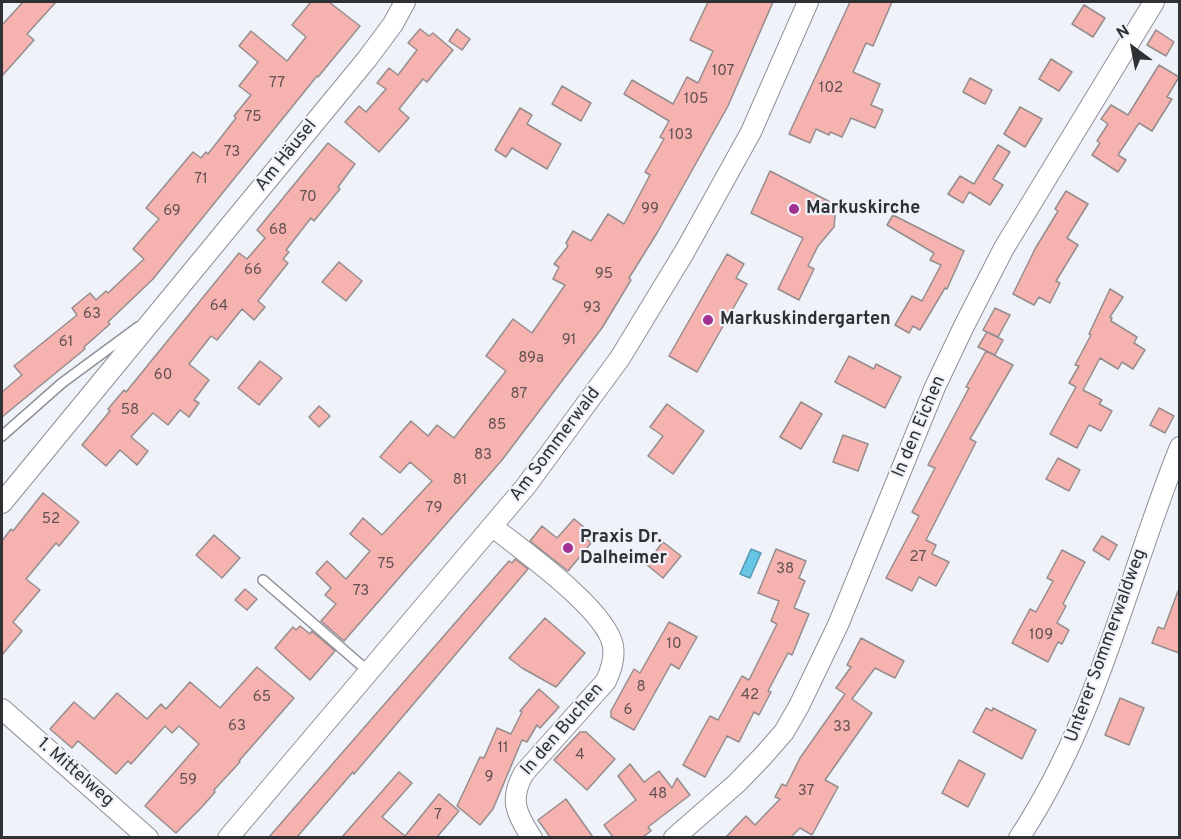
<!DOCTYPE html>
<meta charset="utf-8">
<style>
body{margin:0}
#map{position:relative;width:1181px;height:839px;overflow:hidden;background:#eff2f9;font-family:Overpass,sans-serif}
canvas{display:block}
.frame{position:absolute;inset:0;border:3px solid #303134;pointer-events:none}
.north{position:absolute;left:1103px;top:18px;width:60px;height:60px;-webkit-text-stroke:4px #eff2f9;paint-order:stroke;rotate:328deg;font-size:16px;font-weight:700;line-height:24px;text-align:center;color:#303134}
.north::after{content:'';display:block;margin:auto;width:21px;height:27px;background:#303134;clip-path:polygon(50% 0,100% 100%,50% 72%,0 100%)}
</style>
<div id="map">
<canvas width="1181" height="839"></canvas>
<div class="frame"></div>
<div class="north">N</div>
</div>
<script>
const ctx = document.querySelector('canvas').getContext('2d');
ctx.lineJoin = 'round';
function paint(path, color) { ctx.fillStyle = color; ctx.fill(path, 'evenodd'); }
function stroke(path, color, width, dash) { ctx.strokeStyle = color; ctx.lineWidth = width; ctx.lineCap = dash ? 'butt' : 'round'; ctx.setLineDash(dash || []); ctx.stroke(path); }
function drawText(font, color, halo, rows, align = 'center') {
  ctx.font = font + ' Overpass,sans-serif'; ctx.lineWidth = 4.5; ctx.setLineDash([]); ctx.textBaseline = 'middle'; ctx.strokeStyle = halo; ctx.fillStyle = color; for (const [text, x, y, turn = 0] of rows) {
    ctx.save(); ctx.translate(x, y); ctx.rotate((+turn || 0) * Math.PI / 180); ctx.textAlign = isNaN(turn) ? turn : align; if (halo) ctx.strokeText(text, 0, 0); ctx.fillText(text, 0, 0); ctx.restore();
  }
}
const water = new Path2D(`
 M751,549L761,553L750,578L740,574Z`);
const building = new Path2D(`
 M23,2H56L27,34L34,40L2,76V25Z
 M311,2H329L360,26L318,77L317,76L153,279L108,322L110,324L84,347L85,349L2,417V392L22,375L14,366L77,315L72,308L90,293L96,300L106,291L108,293L144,259L133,249L159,219L146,208L193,152L201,158L206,152L208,154L236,118L234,116L251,95L239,86L258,62L239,46L251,31L287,61L306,37L292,25Z
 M708,2H773L728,106L657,233L629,278L631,280L602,328L502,460L344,641L321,621L336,604L325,595L331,588L316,573L327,561L346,579L370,551L350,534L363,518L382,535L432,481L410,462L400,473L380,457L411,421L428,436L437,425L454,438L506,371L486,356L513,319L532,333L565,285L553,279L559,267L554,264L568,246L566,243L573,231L591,241L608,214L624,224L650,175L645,172L664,139L660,137L669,121L624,94L632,80L673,104L687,77L698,83L713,51L690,40Z
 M850,2H892L873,46L866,43L853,72L880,84L871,105L883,110L875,128L851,118L842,137L830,132L829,135L816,129L810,143L789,134Z
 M1084,5L1105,18L1093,37L1072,24Z
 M420,29L429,36L433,33L453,50L427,82L423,79L399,109L409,118L379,152L345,122L359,106L366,112L386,89L377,83L389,68L398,75L417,50L408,43Z
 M457,29L470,39L462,50L449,41Z
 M1156,30L1174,42L1166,56L1147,45Z
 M1051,59L1072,72L1059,91L1039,79Z
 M1159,65L1179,77L1167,97L1172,99L1152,131L1139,123L1118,155L1126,160L1118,172L1092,155L1100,143L1097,141L1108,124L1101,119L1111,105L1128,115Z
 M970,78L992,90L985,104L963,92Z
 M562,86L591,103L581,121L552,104Z
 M1020,107L1042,119L1025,147L1004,134Z
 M520,108L532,115L527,124L561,144L547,169L512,148L506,157L495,150Z
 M328,143L355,164L338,187L340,189L314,221L311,218L286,250L289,252L283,259L288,263L258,301L265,307L254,320L242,309L217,340L211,336L189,364L209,380L194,400L199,403L189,417L180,410L168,425L153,413L131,437L148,451L137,465L120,450L106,466L82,445L110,411L108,409L124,390L126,392L239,253L247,259L265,238L257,230Z
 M998,145L1010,152L993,179L1003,185L990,205L969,192L963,203L948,194L960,176L974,184Z
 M770,171L836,205L834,227L818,246L808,266L814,269L799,300L778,289L803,238L751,213Z
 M1066,191L1088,204L1067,238L1078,245L1056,281L1060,283L1050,303L1039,297L1034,305L1013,294L1035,249L1058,211L1055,209Z
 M893,215L964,251L947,289L945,288L920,330L913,326L909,333L895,325L912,296L922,301L941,265L930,260L934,253L887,225Z
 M727,254L744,264L736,278L747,284L697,372L669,356Z
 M339,262L362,281L346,301L322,282Z
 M1110,289L1123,297L1110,317L1112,318L1111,321L1137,337L1134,343L1145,350L1133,369L1122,362L1118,369L1100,358L1083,390L1102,400L1099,404L1112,411L1101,431L1089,425L1077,448L1050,434L1076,387L1069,383L1079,366L1075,365L1091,335L1089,334Z
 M995,308L1010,315L998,337L983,330Z
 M987,332L1003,340L995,355L978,347Z
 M986,351L1013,365L970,439L976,442L926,540L936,545L932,554L949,562L936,586L919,577L912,591L886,578L919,516L912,512L935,468L928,465L969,388L966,387Z
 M849,356L874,369L876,364L901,377L885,408L835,382Z
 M260,361L282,378L259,405L238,388Z
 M801,402L822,414L801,449L780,437Z
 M667,404L704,431L673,474L648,456L663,436L650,427Z
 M319,406L330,416L319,427L309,417Z
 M1159,408L1174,416L1165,433L1150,425Z
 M843,435L868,444L858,471L833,462Z
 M1058,458L1080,470L1069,491L1046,479Z
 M43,493L79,522L59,546L56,543L26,579L40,590L13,622L22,631L2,655V541L11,529L13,531Z
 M574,519L589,531L584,536L591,543L568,571L530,541L542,526L557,538Z
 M214,535L240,558L222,578L196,555Z
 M1102,536L1117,545L1109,560L1093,550Z
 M663,542L681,556L663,578L646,564Z
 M776,549L806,561L799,578L805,581L794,608L809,614L792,655L788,653L768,691L771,692L759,715L754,712L739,742L727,736L705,777L683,765L710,716L718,720L742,676L749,680L777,624L771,621L779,601L758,593Z
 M1062,550L1085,562L1063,604L1066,606L1057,623L1069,630L1062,644L1058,642L1048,662L1012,643L1030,609L1036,612L1053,581L1047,578Z
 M515,559L528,569L354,774L353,772L297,837H269L509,561L512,563Z
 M245,589L257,599L247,610L235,600Z
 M1178,591H1179V653L1152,643L1158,627L1164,629Z
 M545,618L585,653L556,687L522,668L509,658Z
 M669,622L697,637L679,669L671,664L634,730L611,717V711L634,669L640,673Z
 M300,626L310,634L312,631L335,651L310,680L275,648L293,627L296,630Z
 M861,638L904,661L895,678L875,668L852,699L872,713L825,780L838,787L812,835L800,828L791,837H726L746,816L755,825L780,799L775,797L782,784L786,786L800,758L845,694L836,688L851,667L847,665Z
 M257,667L294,698L239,761L240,762L214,790L215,792L201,808L176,833L145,806L199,744L179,726L172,733L165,726L131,764L128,761L116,774L78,741L72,748L50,729L74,702L94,719L117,693L147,719L161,704L166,709L190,682L220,708Z
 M539,689L559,707L540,728L537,725L527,742L522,740L493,809L480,825L457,806L480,757L484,758L497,728L511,734L522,712L520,711Z
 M1120,698L1144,708L1129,745L1105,735Z
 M986,708L992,711L993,708L1036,730L1022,759L973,732Z
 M580,732H586L615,759L587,790L554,760Z
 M959,760L985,774L968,807L942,793Z
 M630,764L644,782L659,771L672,788L677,778L690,795L648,827L651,831L643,837H613L604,825L636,800L618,776Z
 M399,772L412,783L382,817L405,836L439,794L459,811L437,837H342Z
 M566,799L593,837H550L538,820Z`);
const lane = new Path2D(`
 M2,436L62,383L138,327
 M263,580L369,672`);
const street = new Path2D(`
 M2,503L367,59L393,24L405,2
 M493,527C522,550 607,610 613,646C615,659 611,670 606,681L524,773C509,799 516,814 532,838
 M2,709L148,838
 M228,838L526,486L620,358L685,251L751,132L808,2
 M674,838L737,783L763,756L784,732L799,706L838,625L935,387L964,326L1004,248L1154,2
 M1019,838C1098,719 1127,578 1180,447`);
const markers = [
 [794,209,6,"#a23290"],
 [708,320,6,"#a23290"],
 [568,548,6,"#a23290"]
];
const numberNames = [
 ["107",723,72],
 ["77",277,84],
 ["102",831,89],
 ["105",696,100],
 ["75",253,118],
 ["103",681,136],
 ["73",232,153],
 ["71",201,180],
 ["70",308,198],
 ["99",650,210],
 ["69",172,212],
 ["68",278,231],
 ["66",253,271],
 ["95",604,275],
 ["64",219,307],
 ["93",592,309],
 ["63",92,315],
 ["91",569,341],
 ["61",66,343],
 ["89a",531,359],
 ["60",163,376],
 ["87",519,395],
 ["58",130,411],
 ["85",497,426],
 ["83",483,456],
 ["81",460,481],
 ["79",434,509],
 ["52",51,520],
 ["27",918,558],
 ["75",386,565],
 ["38",785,570],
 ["73",361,592],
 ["109",1041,636],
 ["10",674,645],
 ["8",641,688],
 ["42",750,696],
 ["65",262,698],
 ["6",628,711],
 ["63",237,727],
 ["33",842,728],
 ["11",503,749],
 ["4",580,756],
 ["9",489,778],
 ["59",188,781],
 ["37",806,792],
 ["48",658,795],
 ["7",438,816]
];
const streetNames = [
 ["Am Häusel",287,156,-51],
 ["In den Eichen",920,427,-67],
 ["Am Sommerwald",556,445,-53],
 ["Unterer Sommerwaldweg",1107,646,-70],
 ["In den Buchen",563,730,-49],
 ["1. Mittelweg",75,773,41]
];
const poiNames = [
 ["Markuskirche",806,209],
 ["Markuskindergarten",720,320],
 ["Praxis Dr.",580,538],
 ["Dalheimer",580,559]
];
paint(water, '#67c6e5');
stroke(water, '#5699b0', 1.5);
paint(building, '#f6b2af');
stroke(building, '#958d8d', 1.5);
stroke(lane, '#8f9198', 12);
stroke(street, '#8f9198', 22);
stroke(lane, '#fff', 9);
stroke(street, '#fff', 20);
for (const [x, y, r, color] of markers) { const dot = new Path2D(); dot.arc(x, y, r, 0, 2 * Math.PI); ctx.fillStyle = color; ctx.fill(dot); stroke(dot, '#eff2f9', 2); }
drawText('15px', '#625153', null, numberNames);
drawText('18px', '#303134', '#eff2f9', streetNames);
drawText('bold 18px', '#303134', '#eff2f9', poiNames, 'left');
</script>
